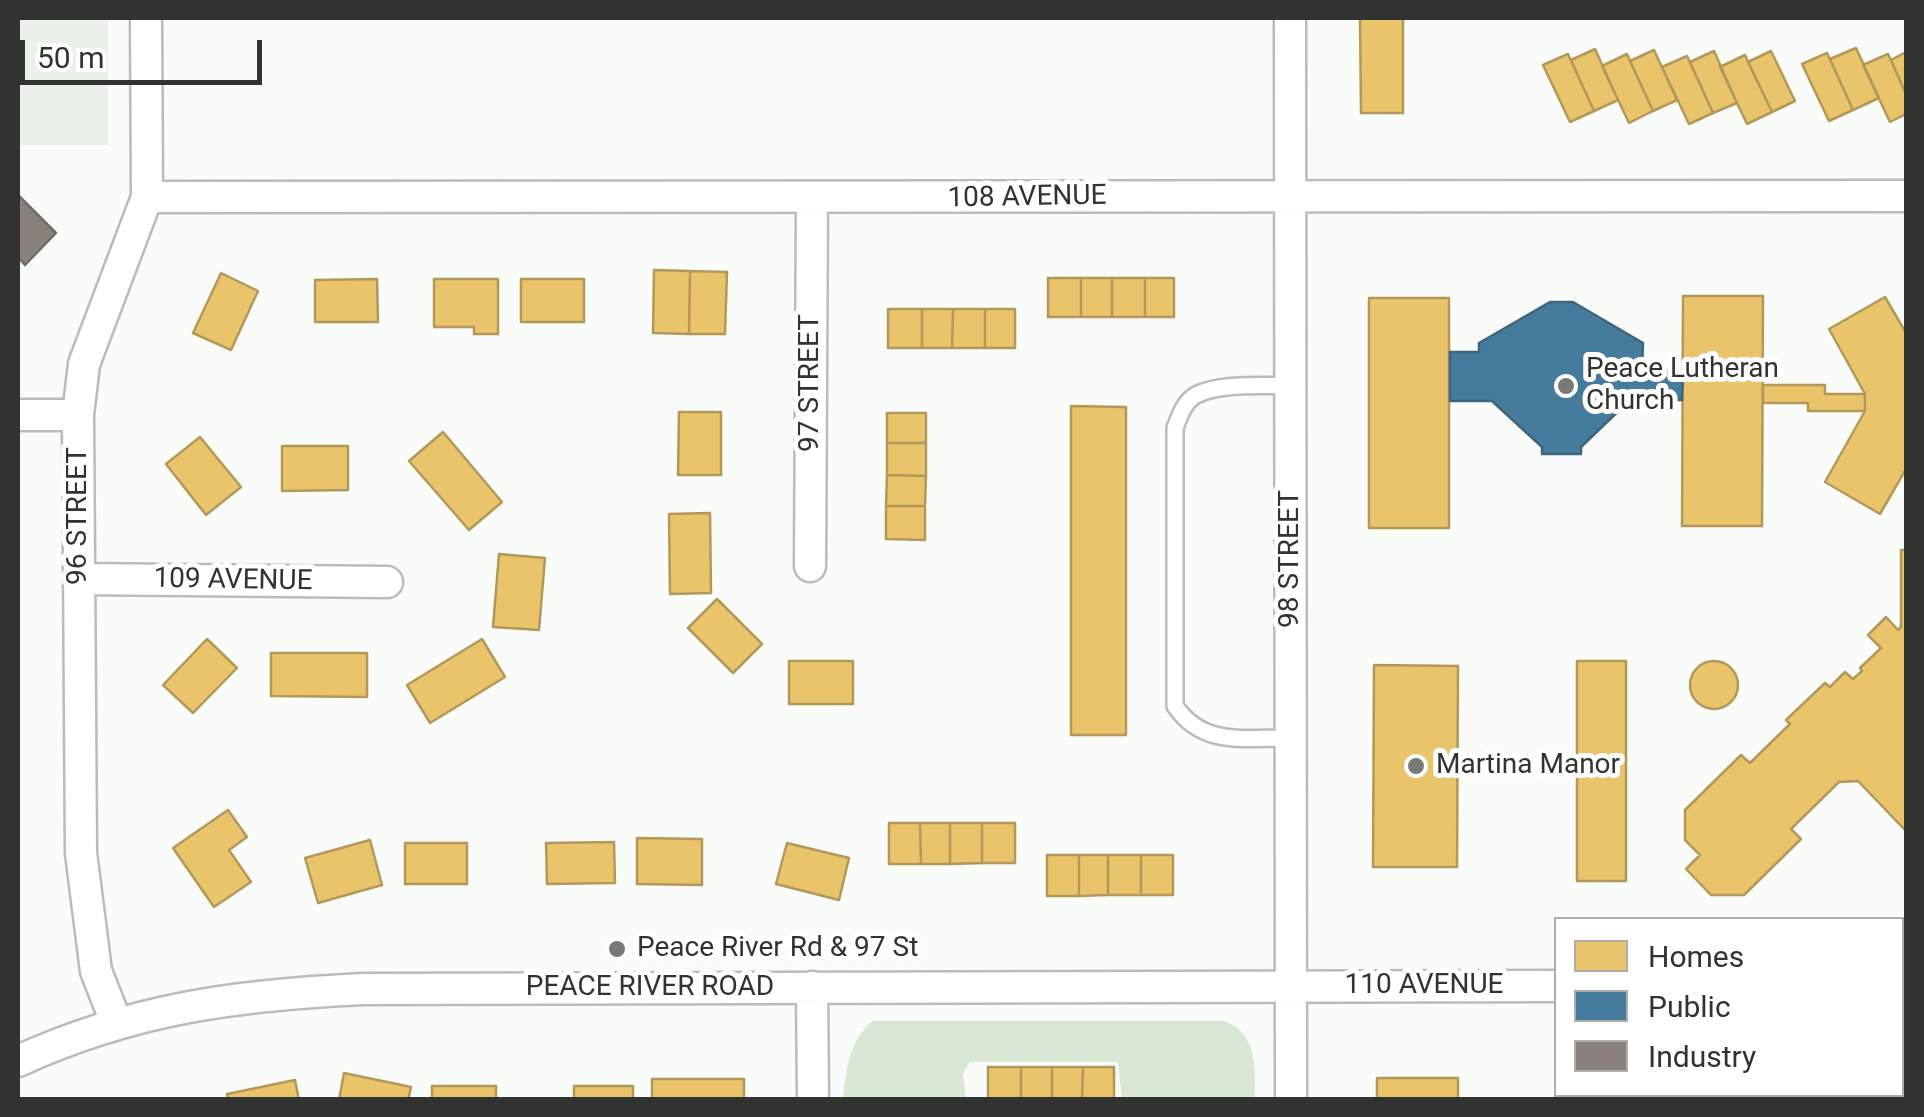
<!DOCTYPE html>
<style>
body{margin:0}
#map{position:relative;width:1924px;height:1117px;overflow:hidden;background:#f9fcf8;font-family:Roboto,sans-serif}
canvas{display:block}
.frame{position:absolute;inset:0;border:20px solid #313330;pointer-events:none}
.legend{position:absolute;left:1554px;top:917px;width:350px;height:180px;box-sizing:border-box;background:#fff;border:2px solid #adadac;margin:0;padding:12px 18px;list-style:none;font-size:30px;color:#313330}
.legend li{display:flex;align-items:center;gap:20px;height:50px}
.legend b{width:50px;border:2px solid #adadac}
.scale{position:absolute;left:20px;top:40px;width:242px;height:45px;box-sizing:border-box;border:5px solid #313330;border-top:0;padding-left:12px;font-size:30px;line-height:35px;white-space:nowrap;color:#313330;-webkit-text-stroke:8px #fff;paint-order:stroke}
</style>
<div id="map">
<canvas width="1924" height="1117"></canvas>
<div class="frame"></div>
<ul class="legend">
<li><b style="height:28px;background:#e9c46a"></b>Homes</li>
<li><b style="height:28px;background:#457b9d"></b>Public</li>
<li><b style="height:28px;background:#8a817c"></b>Industry</li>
</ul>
<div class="scale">50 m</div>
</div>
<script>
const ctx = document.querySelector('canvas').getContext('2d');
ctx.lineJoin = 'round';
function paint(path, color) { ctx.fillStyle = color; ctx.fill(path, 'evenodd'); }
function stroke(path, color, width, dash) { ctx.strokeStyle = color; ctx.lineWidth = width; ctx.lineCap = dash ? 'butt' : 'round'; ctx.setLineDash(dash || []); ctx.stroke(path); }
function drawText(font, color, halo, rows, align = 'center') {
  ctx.font = font + ' Roboto,sans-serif'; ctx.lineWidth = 10; ctx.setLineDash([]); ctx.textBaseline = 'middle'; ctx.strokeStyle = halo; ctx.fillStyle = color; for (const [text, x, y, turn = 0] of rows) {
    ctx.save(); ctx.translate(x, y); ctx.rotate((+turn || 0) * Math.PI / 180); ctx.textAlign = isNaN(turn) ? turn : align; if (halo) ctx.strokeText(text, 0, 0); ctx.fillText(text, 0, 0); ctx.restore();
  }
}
const built = new Path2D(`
 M18,18H108V145H18Z`);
const green = new Path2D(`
 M872,1021H1225C1258,1034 1255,1069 1255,1099H1122L1118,1062H970L963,1074L966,1099H843C846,1070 849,1041 872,1021Z`);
const homes = new Path2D(`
 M1360,18H1403V113H1361Z
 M1856,48L1879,98L1853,110L1830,59Z
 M1595,49L1618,100L1594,111L1571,60Z
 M1654,50L1677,100L1653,111L1630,61Z
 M1714,51L1737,103L1713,113L1690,62Z
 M1771,51L1795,101L1772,112L1748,62Z
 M1906,52V94L1891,60Z
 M1827,53L1853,110L1829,121L1802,64Z
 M1568,54L1594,111L1570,122L1543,65Z
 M1627,54L1653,111L1629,123L1602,66Z
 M1888,54L1906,94V114L1890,122L1863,65Z
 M1745,55L1772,112L1747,124L1720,67Z
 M1687,56L1713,113L1689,124L1662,67Z
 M654,270L690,271L689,334L653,333Z
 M690,271L727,272L725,334H689Z
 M221,273L258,291L231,350L193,333Z
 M1048,278H1081V317H1048Z
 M1081,278H1112V317H1081Z
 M1112,278H1145V317H1112Z
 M1145,278H1174V317H1145Z
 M377,279L378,322H315V280Z
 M434,279H498V334H474V327H434Z
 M521,279H584V322H521Z
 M1683,296H1763L1762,526H1682Z
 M1885,297L1906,333V469L1880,514L1825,482L1865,411V394L1829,329Z
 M1369,298H1449V528H1369Z
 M888,309H922V348H888Z
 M922,309H953L952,348H922Z
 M953,309H985V348H952Z
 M985,309H1015V348H985Z
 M1763,385H1825V394H1865V411H1808V403H1763Z
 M1071,406L1126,407V735H1071Z
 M679,412H721V475H678Z
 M887,413H926V443H887Z
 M443,432L502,502L469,530L409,461Z
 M200,437L241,487L206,515L166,464Z
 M887,443H926V476L887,475Z
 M282,446H348V490L282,491Z
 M887,475L926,476L925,506H886Z
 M886,506H925V540L886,539Z
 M710,513L711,593L670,594L669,514Z
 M1901,550H1906V831L1858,781L1839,782L1791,829L1801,839L1744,895H1711L1686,869L1700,855L1685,840V810L1741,755L1750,763L1790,724L1786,720L1825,683L1830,687L1845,672L1853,679L1862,671L1860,668L1881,648L1868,635L1886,617L1898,630L1901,627Z
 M499,554L545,558L539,630L493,627Z
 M717,599L762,644L733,673L688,628Z
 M207,639L237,668L193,713L163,685Z
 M482,639L505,677L430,723L407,685Z
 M271,653H367V697L271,696Z
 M789,661H853V704H789Z
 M1577,661H1626V881H1577Z
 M1690 685a24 24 0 1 1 48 0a24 24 0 1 1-48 0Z
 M1374,665L1458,666L1457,867H1373Z
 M228,810L247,837L229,850L251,882L214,907L173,848Z
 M889,823H920L921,864H889Z
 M920,823H950V864H921Z
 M950,823H982V863L950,864Z
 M982,823H1015V863H982Z
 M637,838L702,839V885L637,884Z
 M370,840L382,885L318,903L305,858Z
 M614,842L615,883L547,884L546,843Z
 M405,843H467V884H405Z
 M787,843L849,858L839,900L776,884Z
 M1047,855H1079V896H1047Z
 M1079,855H1108V895L1079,896Z
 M1108,855H1141V895H1108Z
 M1141,855H1173V895H1141Z
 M988,1067H1021V1100H988Z
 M1021,1067H1052V1100H1021Z
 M1052,1067H1083L1082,1100H1052Z
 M1083,1067H1114V1100H1082Z
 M344,1073L411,1087L408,1100H339Z
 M1377,1078H1458V1100H1377Z
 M652,1079H744V1100H652Z
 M295,1080L299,1100H228L227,1094Z
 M432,1086H496V1100H432Z
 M574,1086H633V1100H574Z
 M1714,1094H1773V1100H1714Z
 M1821,1094H1876V1100H1821Z`);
const public = new Path2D(`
 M1550,302H1573L1643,343L1642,371H1683L1682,400H1630L1581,447V454H1542V447L1492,401H1450V352H1479V343Z`);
const industry = new Path2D(`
 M18,195L56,233L25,265L18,257Z`);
const lane = new Path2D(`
 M1291,738C1246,737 1204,748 1175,706V428C1180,415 1184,402 1196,395C1222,382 1263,387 1291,385`);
const street = new Path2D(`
 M1290,18L1291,1100
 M147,197C734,200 1320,196 1906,196
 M18,415H78
 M810,566L812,200
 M79,579L387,582
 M1902,985H1906
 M812,987L813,1100
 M116,1022L96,971L81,853L78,415L84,364L147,197L146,18
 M18,1061C135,1008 237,995 364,989L1556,986`);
const markers = [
 [1566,386,10,"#777976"],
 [1416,766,10,"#777976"],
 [617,949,10,"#777976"]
];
const streetNames = [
 ["108 AVENUE",1027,198,-1],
 ["97 STREET",811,383,-90],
 ["96 STREET",79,516,-90],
 ["98 STREET",1291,559,-90],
 ["109 AVENUE",233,581,1],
 ["110 AVENUE",1424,986],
 ["PEACE RIVER ROAD",650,988]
];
const poiNames = [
 ["Peace Lutheran",1586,370],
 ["Church",1586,402],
 ["Martina Manor",1436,766],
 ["Peace River Rd & 97 St",637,949]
];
paint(built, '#eaf1e8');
paint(green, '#d9e8d5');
paint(homes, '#e9c46a');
stroke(homes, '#b29859', 2.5);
paint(public, '#457b9d');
stroke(public, '#3f657c', 2.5);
paint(industry, '#8a817c');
stroke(industry, '#6f6a65', 2.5);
stroke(lane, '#babcb9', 20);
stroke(street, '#babcb9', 35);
stroke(lane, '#fefffe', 15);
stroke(street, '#fefffe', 30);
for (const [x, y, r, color] of markers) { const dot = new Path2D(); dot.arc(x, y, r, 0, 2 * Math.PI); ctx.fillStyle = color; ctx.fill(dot); stroke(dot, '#fff', 4); }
drawText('28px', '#313330', '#fff', streetNames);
drawText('28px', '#313330', '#fff', poiNames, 'left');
</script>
